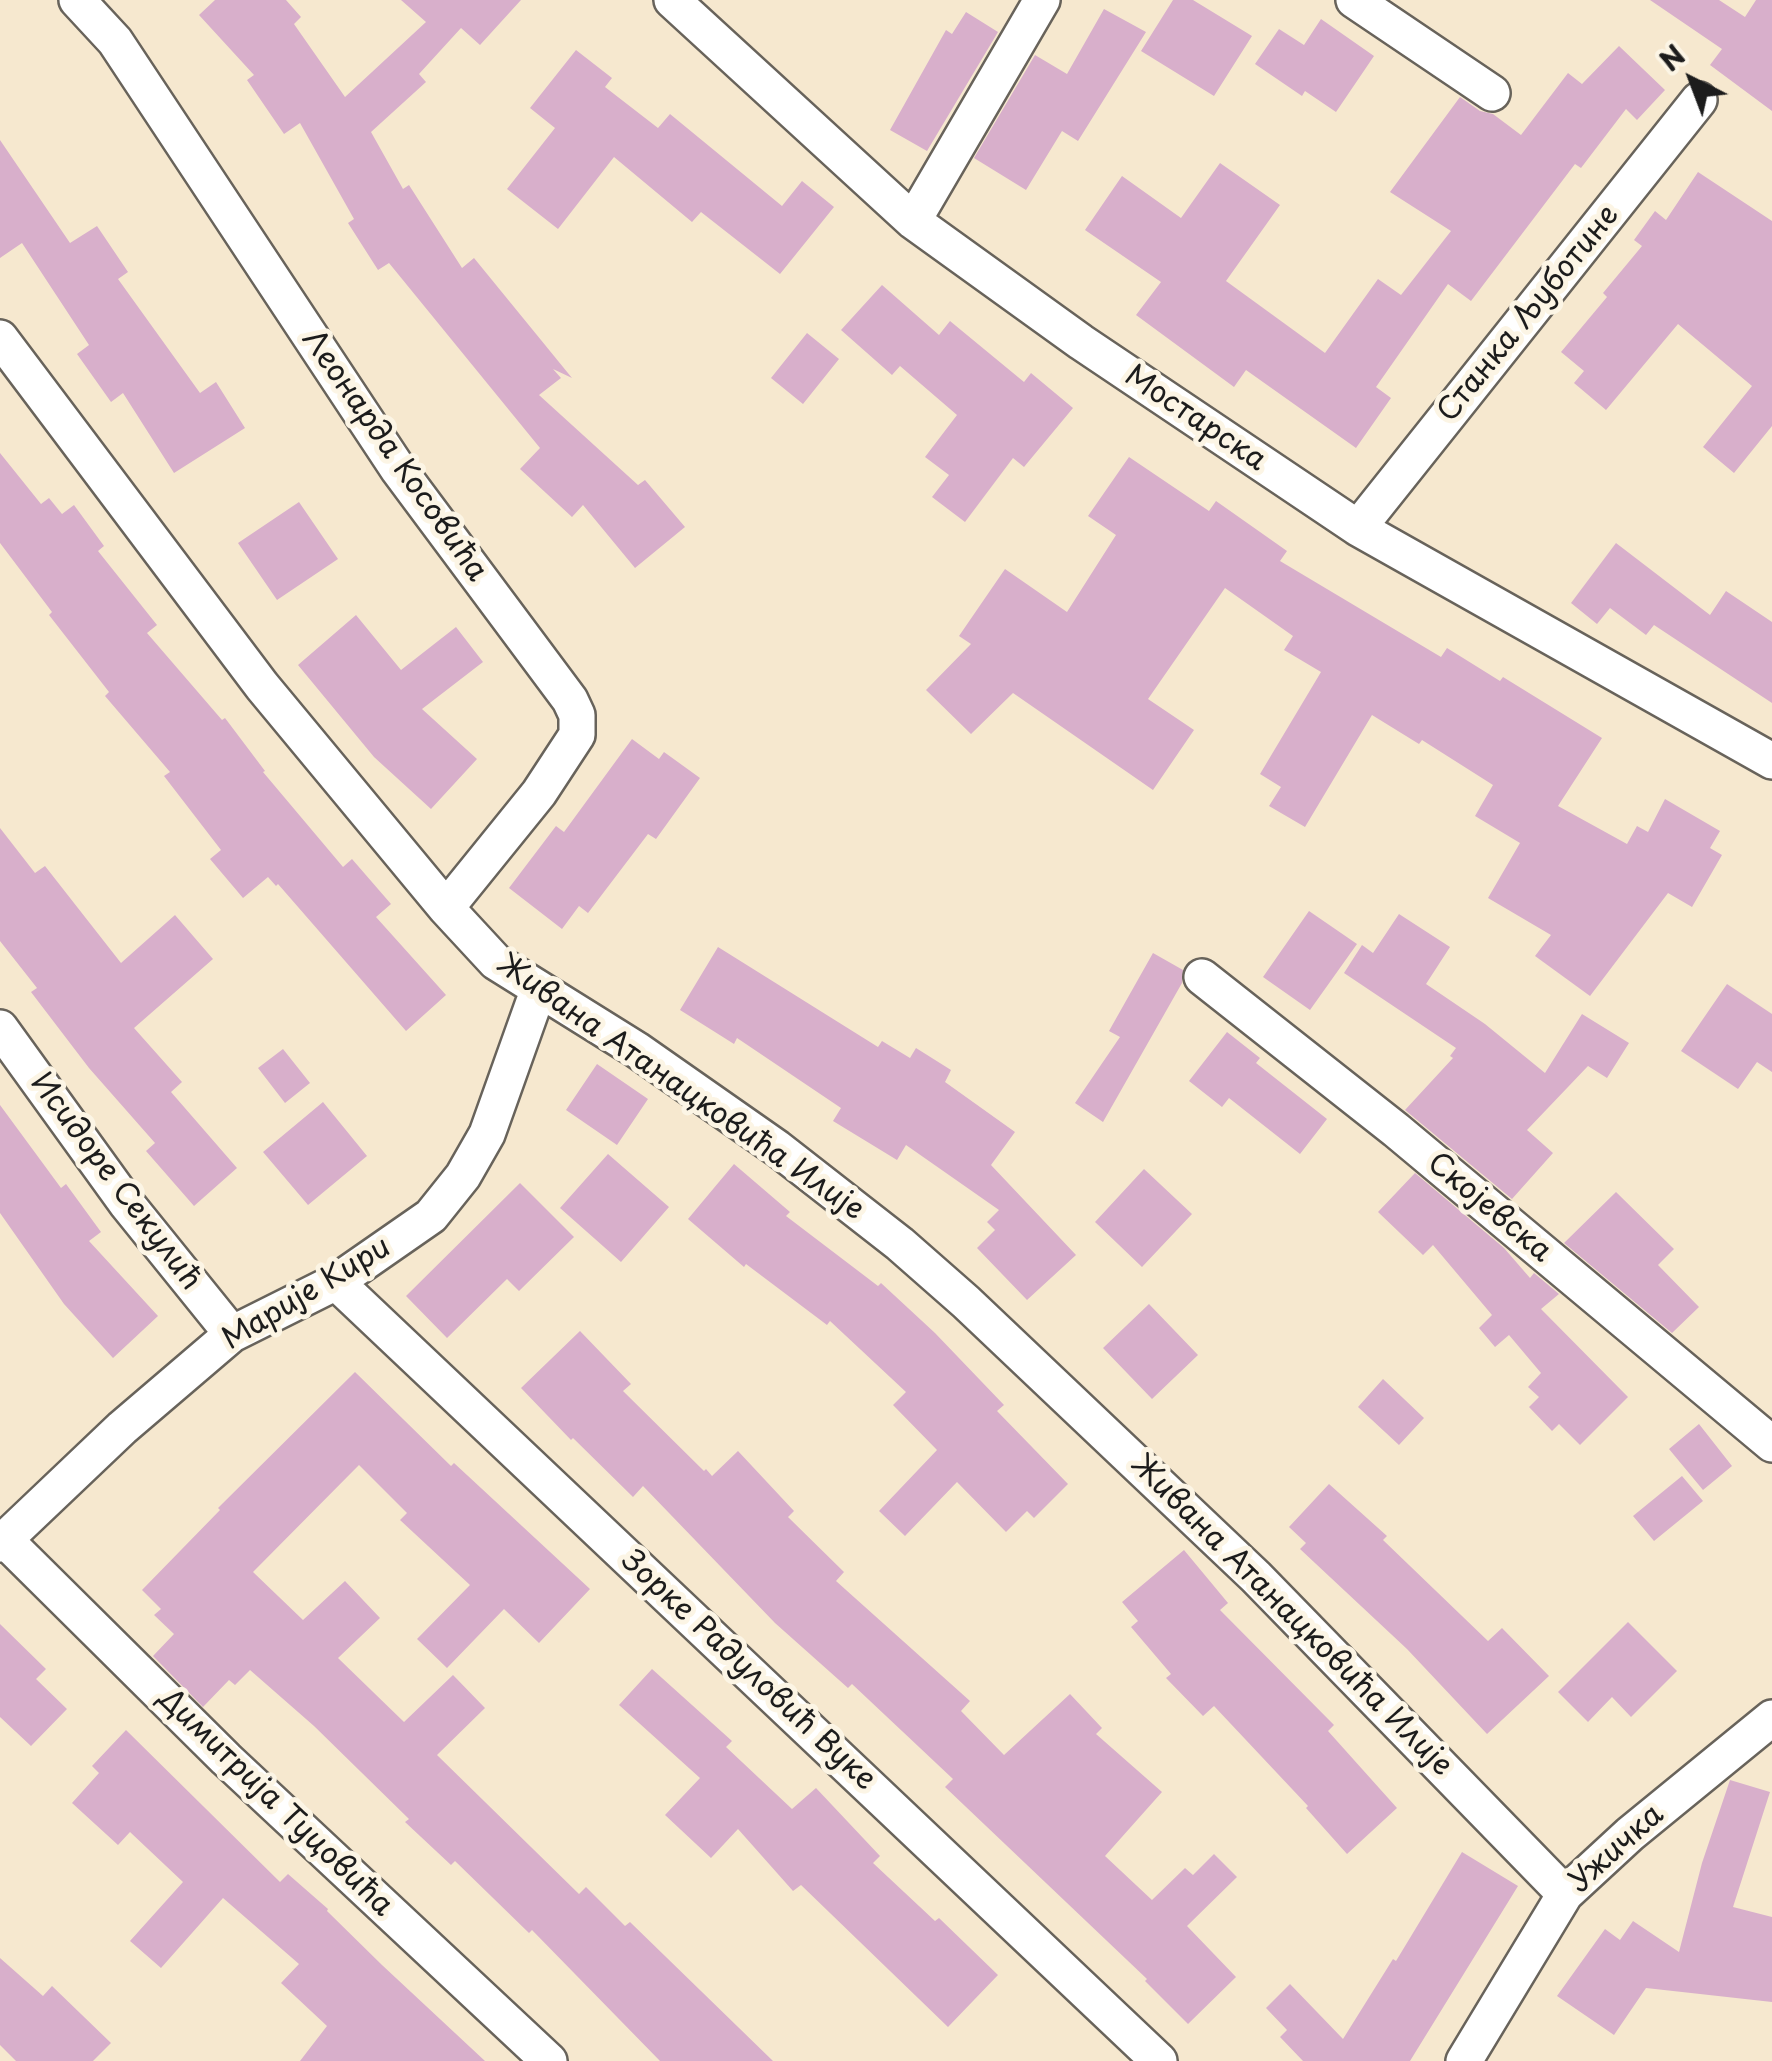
<!DOCTYPE html>
<meta charset="utf-8">
<style>
body{margin:0}
#map{position:relative;width:1772px;height:2061px;overflow:hidden;background:#f6e8cf;font-family:"Playpen Sans",sans-serif}
canvas{display:block}
.north{position:absolute;left:1642px;top:30px;width:100px;height:100px;-webkit-text-stroke:8px #fcf5e5;paint-order:stroke;rotate:318deg;font-size:28px;font-weight:700;line-height:40px;text-align:center;color:#1c1c1c}
.north::after{content:'';display:block;margin:auto;width:35px;height:45px;background:#1c1c1c;clip-path:polygon(50% 0,100% 100%,50% 72%,0 100%)}
</style>
<div id="map">
<canvas width="1772" height="2061"></canvas>
<div class="north">N</div>
</div>
<script>
const ctx = document.querySelector('canvas').getContext('2d');
ctx.lineJoin = 'round';
function paint(path, color) { ctx.fillStyle = color; ctx.fill(path, 'evenodd'); }
function stroke(path, color, width, dash) { ctx.strokeStyle = color; ctx.lineWidth = width; ctx.lineCap = dash ? 'butt' : 'round'; ctx.setLineDash(dash || []); ctx.stroke(path); }
function drawText(font, color, halo, rows, align = 'center') {
  ctx.font = font + ' "Playpen Sans",sans-serif'; ctx.lineWidth = 10; ctx.setLineDash([]); ctx.textBaseline = 'middle'; ctx.strokeStyle = halo; ctx.fillStyle = color; for (const [text, x, y, turn = 0] of rows) {
    ctx.save(); ctx.translate(x, y); ctx.rotate((+turn || 0) * Math.PI / 180); ctx.textAlign = isNaN(turn) ? turn : align; if (halo) ctx.strokeText(text, 0, 0); ctx.fillText(text, 0, 0); ctx.restore();
  }
}
const building = new Path2D(`
 M215,0H286L301,17L294,24L345,97L426,22L401,0H521L480,45L461,28L419,74L426,82L371,132L403,189L409,185L462,268L474,258L572,378L553,369L561,378L539,395L638,485L645,480L685,527L635,568L583,505L572,517L520,469L540,448L389,263L378,270L348,223L354,219L300,123L284,134L247,80L254,75L199,15Z
 M1173,0H1193L1252,36L1214,96L1141,51Z
 M1650,0H1719L1745,17L1756,0H1772V111L1710,65L1722,49Z
 M1104,9L1146,32L1078,141L1062,131L1026,190L974,158L1035,55L1067,74Z
 M966,12L998,32L927,151L890,130L946,30L952,34Z
 M1321,19L1374,56L1336,112L1305,91L1302,96L1255,64L1279,29L1304,45Z
 M1619,46L1665,90L1637,120L1626,109L1581,168L1575,164L1471,301L1448,284L1376,387L1391,398L1356,448L1246,370L1234,387L1136,315L1161,282L1085,230L1122,176L1181,218L1220,163L1280,205L1226,281L1325,353L1378,279L1401,295L1451,231L1390,192L1460,97L1480,111L1493,114L1521,135L1568,73L1582,84Z
 M576,50L612,78L605,87L658,128L670,114L782,206L802,181L834,207L780,274L701,212L692,222L614,157L558,229L507,189L555,128L530,108Z
 M0,140L70,243L97,226L128,272L118,279L200,393L216,382L245,428L174,473L123,393L111,402L77,354L89,345L22,243L0,258Z
 M1698,172L1772,221V426L1734,473L1703,447L1752,386L1678,324L1606,410L1574,383L1584,371L1561,352L1607,297L1603,293L1642,246L1634,240L1655,211L1666,220Z
 M882,285L939,335L950,321L1024,382L1031,373L1073,408L1024,467L1013,458L965,522L932,497L949,475L925,457L957,415L900,366L892,375L841,330Z
 M807,333L839,359L803,404L771,378Z
 M0,453L41,504L49,498L62,514L74,505L104,546L98,551L157,625L147,633L222,720L225,718L265,771L263,772L343,867L352,859L391,904L376,917L446,995L406,1031L278,884L276,886L268,877L243,898L210,859L221,850L164,776L170,772L105,696L109,692L49,615L52,612L0,543Z
 M1129,457L1209,511L1216,501L1287,551L1280,561L1441,657L1447,648L1500,681L1503,677L1602,738L1558,806L1627,844L1637,826L1648,832L1665,799L1720,831L1710,848L1722,855L1692,907L1668,893L1590,996L1535,956L1551,935L1488,898L1520,843L1475,816L1493,785L1422,740L1419,744L1372,715L1305,827L1269,806L1281,787L1260,774L1321,672L1284,650L1293,636L1225,588L1148,699L1194,730L1153,790L1013,693L971,734L926,690L971,644L959,636L1005,569L1067,612L1116,535L1088,516Z
 M299,502L338,559L277,600L238,543Z
 M1616,543L1710,615L1726,591L1772,622V703L1654,625L1646,635L1610,608L1597,624L1571,603Z
 M356,615L401,670L456,627L483,662L422,709L477,759L431,809L374,757L298,665Z
 M632,739L659,759L664,752L700,778L656,839L648,834L588,913L579,906L562,929L509,888L556,826L564,832Z
 M0,828L35,873L45,866L121,963L175,915L213,959L134,1028L182,1082L171,1092L237,1168L194,1206L146,1151L155,1143L89,1068L31,992L37,988L0,941Z
 M1309,911L1357,944L1310,1010L1263,977Z
 M1399,914L1450,947L1426,984L1485,1024L1545,1073L1582,1014L1629,1043L1607,1078L1588,1066L1527,1130L1553,1153L1512,1199L1405,1110L1453,1058L1450,1056L1456,1048L1344,973L1362,945L1373,953Z
 M718,947L878,1047L882,1041L910,1058L916,1048L951,1070L945,1082L1015,1132L991,1165L1076,1255L1027,1300L977,1248L995,1230L987,1222L999,1210L906,1145L897,1160L833,1121L841,1108L737,1038L734,1044L680,1010Z
 M1153,953L1183,970L1182,983L1103,1122L1075,1103L1120,1037L1109,1031Z
 M1727,984L1772,1014V1072L1757,1062L1738,1089L1681,1051Z
 M1227,1032L1260,1058L1256,1063L1327,1119L1300,1154L1229,1098L1222,1107L1189,1081Z
 M283,1049L310,1083L285,1103L258,1068Z
 M597,1064L648,1099L617,1145L566,1110Z
 M323,1102L367,1156L308,1205L263,1152Z
 M0,1105L61,1188L66,1184L101,1232L89,1241L158,1316L113,1358L64,1304L0,1213Z
 M608,1154L669,1207L621,1262L560,1208Z
 M734,1164L790,1212L786,1216L878,1286L881,1283L935,1333L1004,1405L997,1411L1068,1484L1034,1518L1027,1511L1006,1532L957,1482L905,1536L879,1511L937,1450L893,1405L906,1392L830,1321L827,1325L746,1264L744,1267L688,1219Z
 M1144,1169L1192,1214L1142,1267L1095,1222Z
 M1415,1173L1504,1248L1530,1278L1534,1273L1559,1294L1541,1309L1628,1397L1580,1445L1559,1424L1552,1431L1529,1407L1539,1397L1528,1387L1541,1373L1509,1335L1495,1347L1479,1328L1492,1315L1433,1245L1423,1255L1378,1212Z
 M520,1183L574,1237L519,1291L507,1279L447,1338L406,1296Z
 M1616,1192L1674,1249L1658,1265L1699,1307L1672,1333L1564,1243Z
 M1149,1304L1198,1355L1152,1399L1103,1348Z
 M580,1331L631,1384L623,1391L704,1471L706,1469L712,1476L738,1451L794,1511L788,1517L844,1572L836,1581L970,1701L961,1711L1004,1755L1070,1694L1102,1728L1096,1734L1162,1792L1105,1856L1152,1900L1185,1868L1193,1875L1214,1854L1237,1877L1187,1926L1236,1977L1188,2024L1145,1981L1147,1979L945,1787L953,1779L852,1684L848,1688L775,1623L643,1486L633,1497L573,1438L571,1440L521,1388Z
 M355,1372L451,1466L454,1463L590,1589L539,1643L504,1609L447,1668L417,1639L470,1585L400,1520L407,1513L359,1465L253,1572L303,1620L345,1581L380,1618L338,1658L404,1722L453,1675L485,1708L437,1755L579,1894L586,1887L625,1926L630,1922L773,2061H660L532,1930L529,1933L455,1861L451,1865L405,1822L409,1819L314,1726L250,1670L235,1685L229,1680L203,1707L153,1656L174,1634L154,1615L161,1609L142,1590L220,1510L218,1508Z
 M1383,1379L1424,1418L1399,1445L1358,1407Z
 M1699,1424L1732,1466L1703,1490L1669,1449Z
 M1682,1476L1703,1501L1654,1541L1633,1516Z
 M1329,1484L1387,1536L1383,1540L1488,1641L1502,1628L1549,1676L1487,1734L1407,1649L1300,1549L1306,1543L1289,1527Z
 M1184,1550L1228,1603L1220,1610L1334,1725L1328,1731L1397,1808L1347,1854L1306,1808L1308,1806L1214,1706L1203,1716L1166,1678L1171,1674L1131,1627L1138,1621L1122,1602Z
 M1628,1622L1677,1671L1631,1717L1612,1697L1588,1722L1558,1692Z
 M0,1624L46,1669L36,1679L67,1709L31,1746L0,1717Z
 M652,1669L732,1741L726,1747L792,1809L816,1788L880,1856L873,1863L935,1921L939,1918L998,1975L948,2027L801,1885L793,1891L738,1829L711,1858L665,1815L700,1778L619,1705Z
 M126,1730L280,1882L288,1874L328,1909L327,1911L382,1965L485,2061H300L327,2026L281,1983L299,1964L223,1898L161,1968L130,1941L183,1882L130,1832L118,1845L72,1803L99,1773L92,1766Z
 M1730,1780L1770,1792L1733,1907L1772,1917V2002L1646,1988L1614,2035L1557,1996L1605,1929L1620,1940L1633,1921L1679,1952L1702,1863Z
 M1462,1852L1518,1886L1410,2061H1303L1280,2037L1287,2030L1266,2008L1290,1984L1343,2039L1393,1959L1396,1961Z
 M0,1958L43,1996L52,1986L111,2043L93,2061H16L0,2045Z`);
const street = new Path2D(`
 M77,0L115,41L398,469L570,700L577,715V735L539,793L446,908
 M672,0L913,221L1081,342L1358,528L1772,761
 M1354,0L1492,93
 M913,221L1042,0
 M0,338L262,686L446,908L496,962L637,1050L777,1148L900,1244L966,1302L1256,1577L1565,1894
 M1358,528L1699,100
 M1202,977L1396,1130L1772,1444
 M0,1028L127,1204L232,1334
 M336,1282L1159,2061
 M5,1540L226,1759L549,2061
 M0,1544L122,1428L232,1334L336,1282L431,1216L463,1176L487,1134L538,991
 M1464,2061L1565,1894L1630,1834L1772,1718`);
const streetNames = [
 ["Станка Љуботине",1529,314,-51],
 ["Мостарска",1195,419,34],
 ["Леонарда Косовића",394,456,55],
 ["Живана Атанацковића Илије",680,1088,35],
 ["Исидоре Секулић",115,1182,53],
 ["Скојевска",1489,1208,40],
 ["Марије Кири",307,1294,-31],
 ["Живана Атанацковића Илије",1291,1616,45],
 ["Зорке Радуловић Вуке",748,1671,43],
 ["Димитрија Туцовића",275,1803,44],
 ["Ужичка",1617,1849,-42]
];
paint(building, '#d8afcb');
stroke(street, '#68635b', 40);
stroke(street, '#fff', 35);
drawText('30px', '#1c1c1c', '#fcf5e5', streetNames);
</script>
